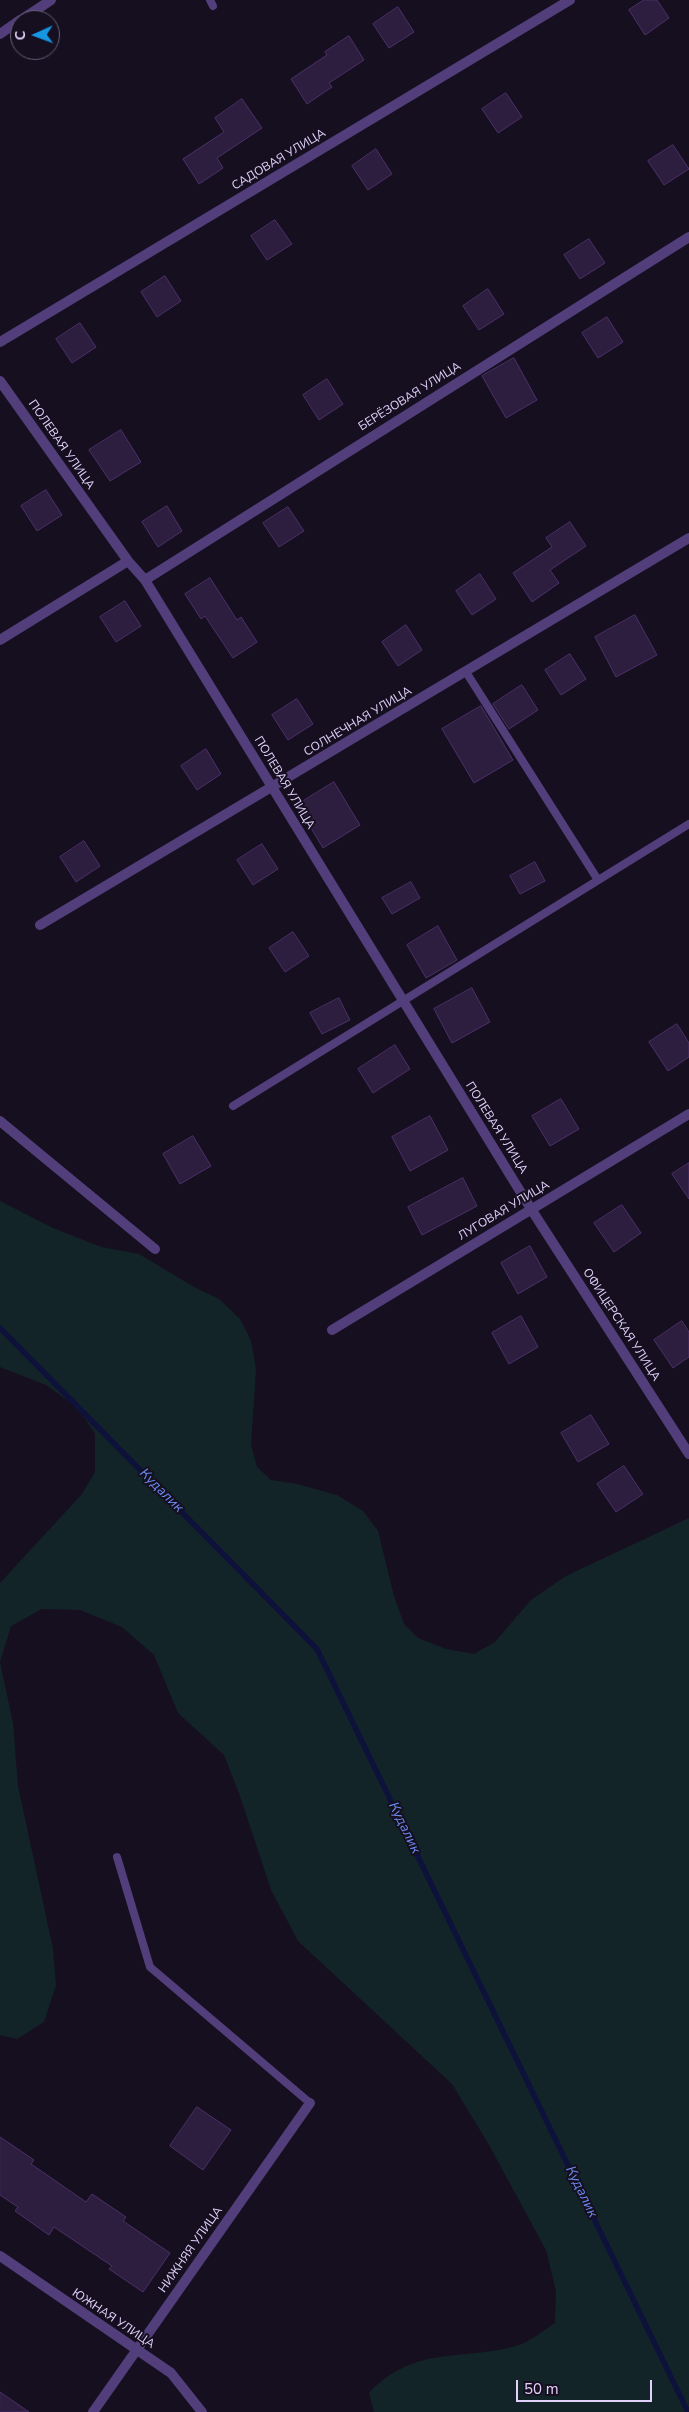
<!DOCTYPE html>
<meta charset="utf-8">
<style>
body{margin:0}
#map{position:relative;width:689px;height:2412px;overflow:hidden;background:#160f20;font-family:"Nunito Sans",sans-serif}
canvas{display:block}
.north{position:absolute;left:10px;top:10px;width:50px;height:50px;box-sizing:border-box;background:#160f20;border:1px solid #685d78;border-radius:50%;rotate:268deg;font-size:14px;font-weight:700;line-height:20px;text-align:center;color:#e2d2fb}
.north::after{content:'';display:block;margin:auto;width:18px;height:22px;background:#1597e4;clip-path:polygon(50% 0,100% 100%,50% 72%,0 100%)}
.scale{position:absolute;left:516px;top:2380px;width:136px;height:22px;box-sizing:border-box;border:2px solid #e2d2fb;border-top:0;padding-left:6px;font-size:15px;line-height:18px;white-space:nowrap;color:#e2d2fb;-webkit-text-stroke:4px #160f20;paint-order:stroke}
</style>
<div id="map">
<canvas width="689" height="2412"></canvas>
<div class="north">С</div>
<div class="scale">50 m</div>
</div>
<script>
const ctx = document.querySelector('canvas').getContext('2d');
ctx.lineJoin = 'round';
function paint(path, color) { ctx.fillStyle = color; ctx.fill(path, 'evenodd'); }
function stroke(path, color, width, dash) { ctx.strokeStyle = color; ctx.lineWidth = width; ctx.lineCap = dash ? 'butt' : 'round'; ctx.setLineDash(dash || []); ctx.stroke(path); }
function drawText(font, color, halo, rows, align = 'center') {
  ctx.font = font + ' "Nunito Sans",sans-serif'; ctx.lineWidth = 4; ctx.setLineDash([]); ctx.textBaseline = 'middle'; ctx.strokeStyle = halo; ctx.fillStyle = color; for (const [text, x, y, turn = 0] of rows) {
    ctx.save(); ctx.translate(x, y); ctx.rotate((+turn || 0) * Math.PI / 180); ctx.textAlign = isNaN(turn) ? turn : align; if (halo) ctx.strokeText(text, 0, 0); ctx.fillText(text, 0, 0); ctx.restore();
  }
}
const green = new Path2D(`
 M0,1201L53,1228L101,1247L139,1254L194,1287L219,1299L240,1319L251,1341L256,1369L251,1445L257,1467L271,1480L297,1484L337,1495L363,1511L378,1531L394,1596L404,1624L418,1638L446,1649L474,1654L495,1642L531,1600L566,1576L689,1518V2412H374L369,2393C415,2344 463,2362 519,2345C531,2341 544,2330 555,2323L556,2291L546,2250L488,2143L452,2084L298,1941L271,1890L240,1796L224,1755L178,1713L154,1655L122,1627L80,1610L42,1609L11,1626L0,1662L13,1723L18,1786L53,1949L56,1985L44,2022L17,2039L0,2035V1583L82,1494L95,1472V1434L78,1408L46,1385L0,1367Z`);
const stream = new Path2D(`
 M0,1328L317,1649L688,2412`);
const building = new Path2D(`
 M644,0H657L669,18L645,35L629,10Z
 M398,7L414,32L389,48L373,24Z
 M349,36L364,60L329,83L332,87L307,104L291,79L327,55L325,52Z
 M506,93L522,117L498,133L482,109Z
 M242,99L262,128L217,158L223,168L199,184L183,159L224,132L215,118Z
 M673,145L689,169L664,185L648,161Z
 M376,149L392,174L368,190L352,166Z
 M275,220L292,244L267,260L251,236Z
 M589,239L605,263L580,279L564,255Z
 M165,276L181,301L157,317L141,292Z
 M488,289L504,314L479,330L463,306Z
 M607,317L623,342L598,358L582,333Z
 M80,323L96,347L72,363L56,339Z
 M514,358L537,400L506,418L482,376Z
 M327,379L343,404L319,420L303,395Z
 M121,430L141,462L110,481L89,450Z
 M46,490L62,515L37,531L21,506Z
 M167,506L182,531L158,547L142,522Z
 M288,507L304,531L279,547L263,523Z
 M570,522L586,546L550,570L559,583L532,602L513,573L552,547L546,538Z
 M480,574L496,599L472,615L456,591Z
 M210,578L237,620L241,617L257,642L233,658L205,616L201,619L185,594Z
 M125,601L141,626L116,642L100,617Z
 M635,615L657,655L616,677L595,637Z
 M406,625L422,650L398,666L382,642Z
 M570,654L586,679L561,695L545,670Z
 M522,685L538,710L509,729L493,704Z
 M297,699L313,724L288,740L272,715Z
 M481,706L513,760L474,783L442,729Z
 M206,749L221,774L197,790L181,766Z
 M334,782L360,825L323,848L297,805Z
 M84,841L100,866L76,882L60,857Z
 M262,844L278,869L253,885L237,860Z
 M535,862L545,881L520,894L510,876Z
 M411,882L420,898L392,914L382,898Z
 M438,926L457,960L426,978L407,945Z
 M293,932L309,956L285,972L269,948Z
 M472,988L490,1022L452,1043L434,1009Z
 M339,998L350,1020L322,1034L310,1013Z
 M677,1024L689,1043V1057L668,1071L649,1042Z
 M395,1045L410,1069L373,1093L358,1069Z
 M561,1099L579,1129L550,1146L532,1116Z
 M430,1116L448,1150L410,1171L392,1137Z
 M193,1136L211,1166L180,1184L163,1154Z
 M689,1163V1199L672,1174Z
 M463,1178L477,1206L422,1235L408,1207Z
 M622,1205L641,1233L614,1252L594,1223Z
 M530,1246L547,1277L518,1294L501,1263Z
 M521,1316L538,1347L509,1364L492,1333Z
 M682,1321L689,1332V1357L673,1368L654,1340Z
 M591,1415L609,1444L578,1462L561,1433Z
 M624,1466L643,1494L616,1512L597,1484Z
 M197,2107L231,2130L203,2170L170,2146Z
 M0,2137L34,2160L31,2164L86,2202L92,2194L126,2217L123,2221L170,2253L143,2292L109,2269L112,2266L54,2227L49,2235L15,2211L18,2207L0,2195Z
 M0,2392L29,2412H0Z`);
const lane = new Path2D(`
 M210,0L213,6
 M466,672L598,880
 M233,1106L689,824
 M117,1857L150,1967L310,2103`);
const street = new Path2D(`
 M21,20L51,0
 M0,34L20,20
 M0,342L570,0
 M0,381L128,561L145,580L531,1209L689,1454
 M145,580L689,237
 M0,640L128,561
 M40,925L689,538
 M0,1121L155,1249
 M332,1330L689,1114
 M0,2256L171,2373L202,2412
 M93,2412L310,2103`);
const streetNames = [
 ["САДОВАЯ УЛИЦА",279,160,-31],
 ["БЕРЁЗОВАЯ УЛИЦА",410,397,-32],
 ["ПОЛЕВАЯ УЛИЦА",61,445,55],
 ["СОЛНЕЧНАЯ УЛИЦА",358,722,-31],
 ["ПОЛЕВАЯ УЛИЦА",284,783,59],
 ["ПОЛЕВАЯ УЛИЦА",496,1128,58],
 ["ЛУГОВАЯ УЛИЦА",504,1211,-31],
 ["ОФИЦЕРСКАЯ УЛИЦА",621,1325,57],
 ["НИЖНЯЯ УЛИЦА",191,2250,-55],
 ["ЮЖНАЯ УЛИЦА",113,2319,34]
];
const waterNames = [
 ["Кудалик",161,1491,45],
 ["Кудалик",404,1828,64],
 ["Кудалик",581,2192,64]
];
paint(green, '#132429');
stroke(stream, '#0e123a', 5.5);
paint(building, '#2d1d3f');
stroke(building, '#4b3169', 1);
stroke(lane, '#513e7a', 8);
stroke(street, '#513e7a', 10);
drawText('12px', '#e2d2fb', '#160f20', streetNames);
drawText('italic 14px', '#698df1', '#160f20', waterNames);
</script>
